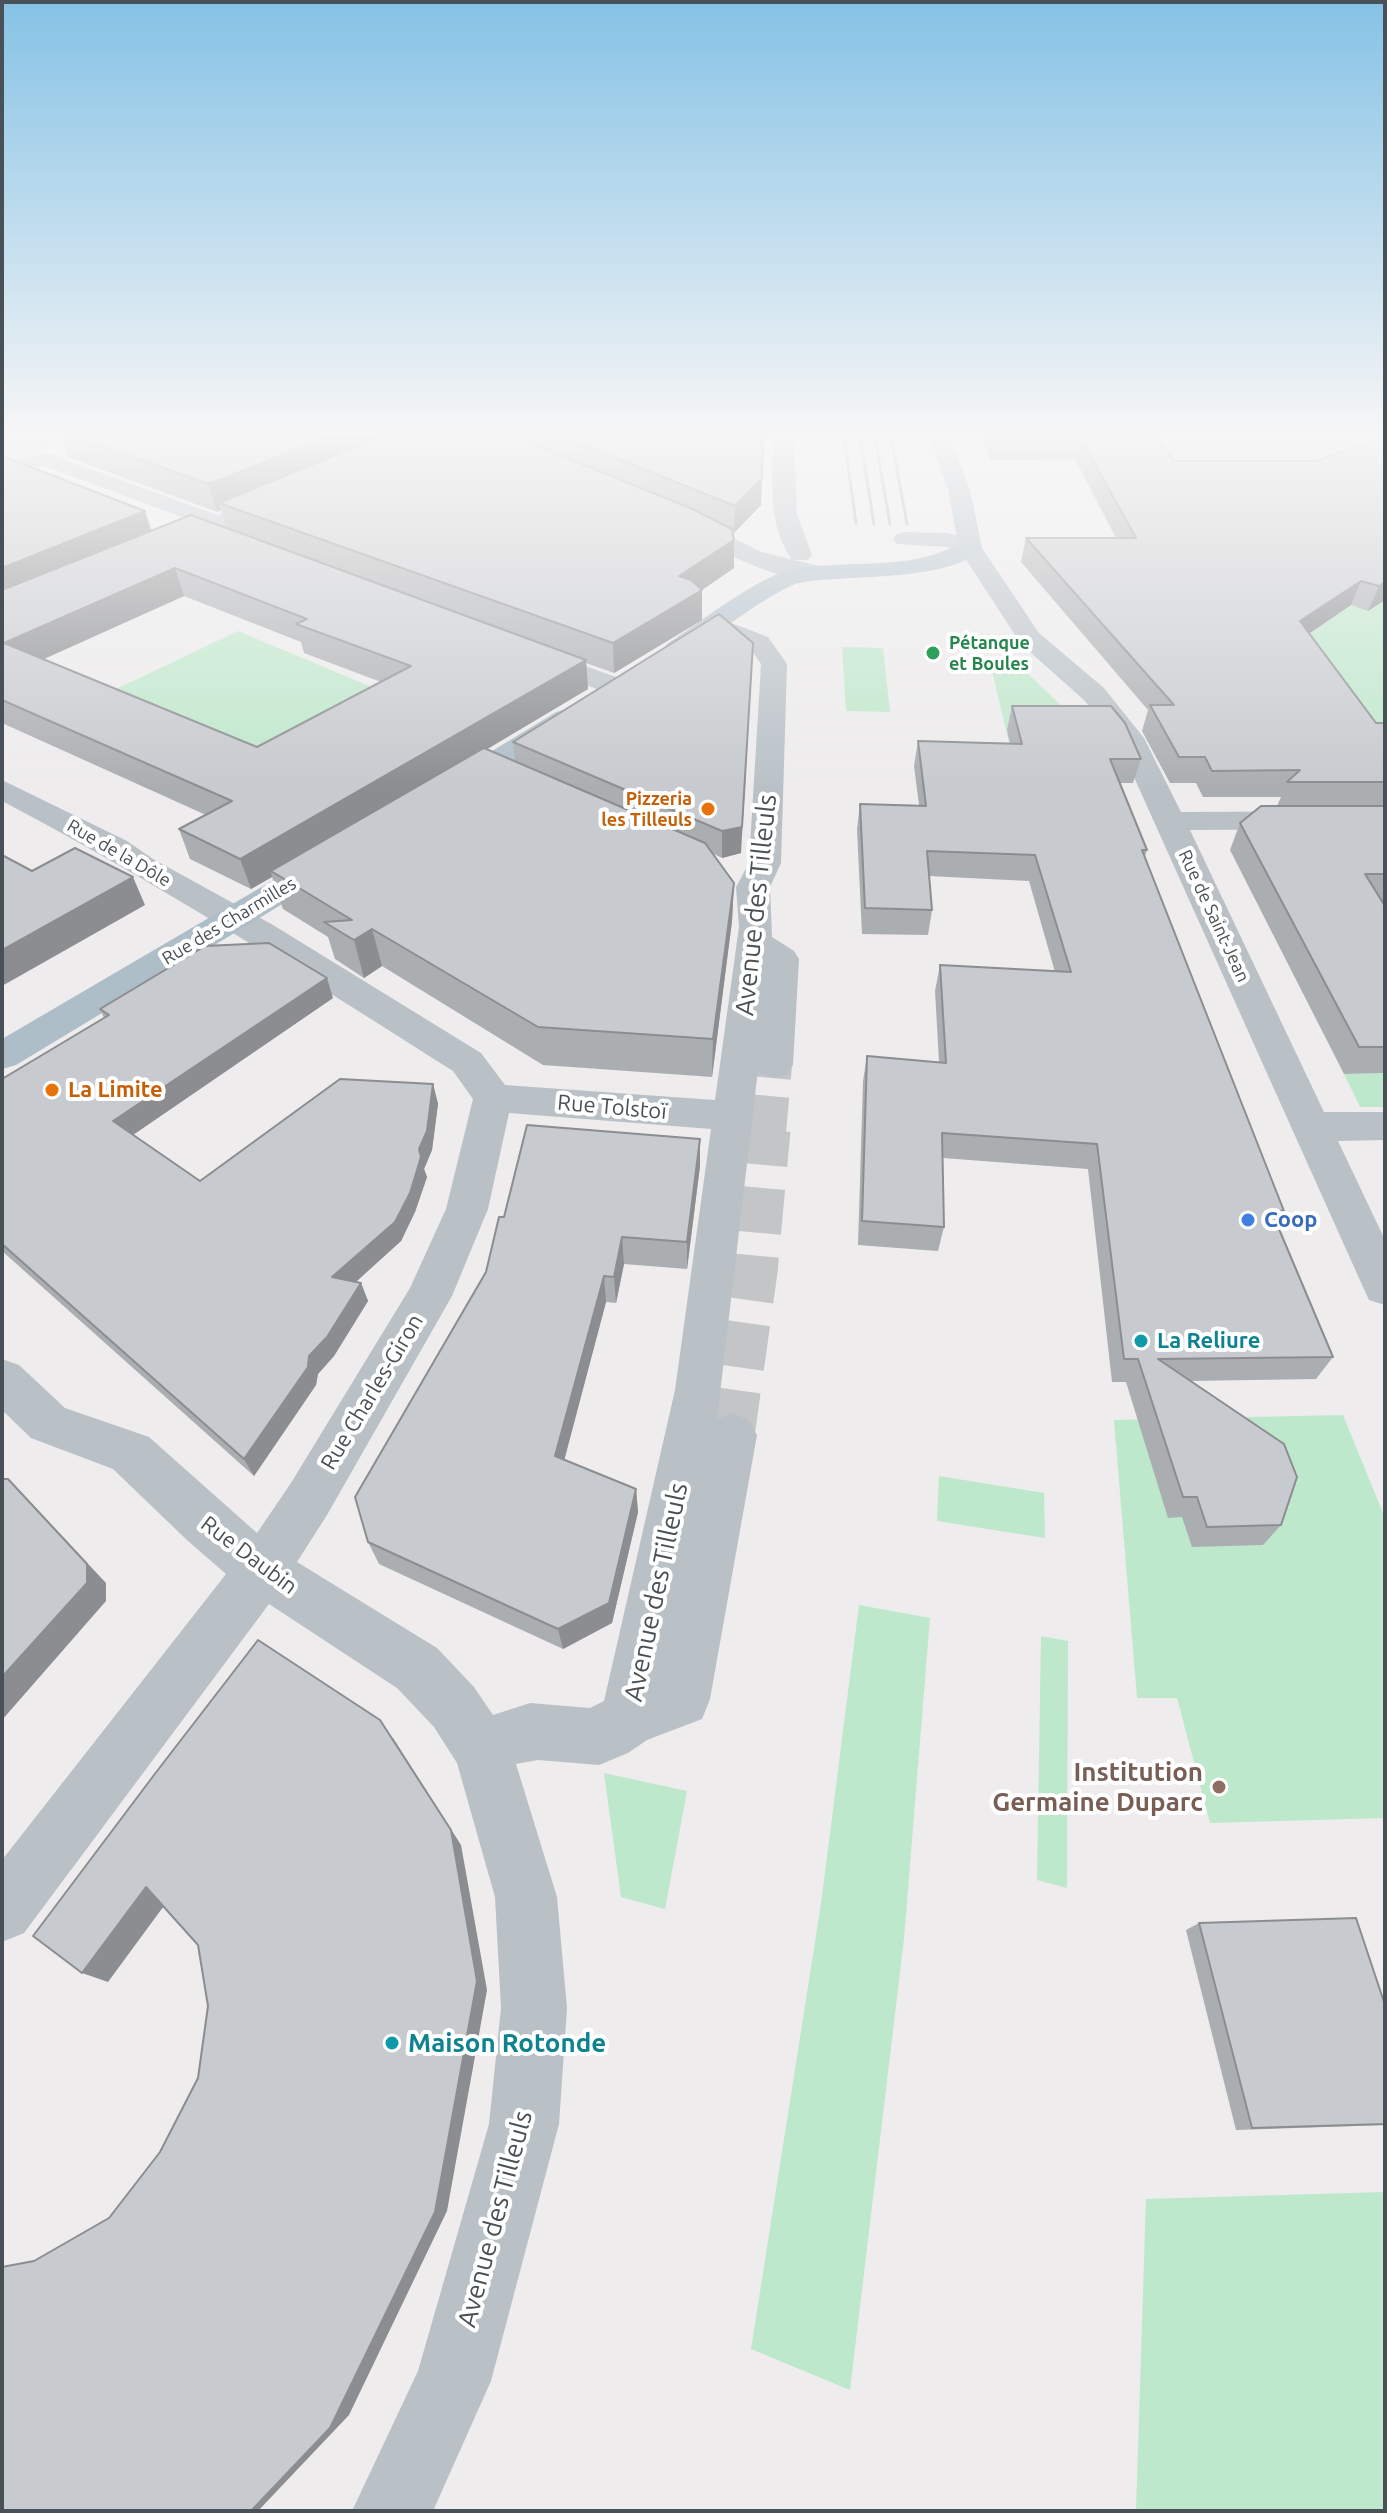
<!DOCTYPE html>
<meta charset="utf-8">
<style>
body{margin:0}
#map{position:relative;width:1387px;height:2513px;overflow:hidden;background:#eeecec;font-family:Ubuntu,sans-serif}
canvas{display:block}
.frame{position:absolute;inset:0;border:4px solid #475157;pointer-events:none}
</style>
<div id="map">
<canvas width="1387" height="2513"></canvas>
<div class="frame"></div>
</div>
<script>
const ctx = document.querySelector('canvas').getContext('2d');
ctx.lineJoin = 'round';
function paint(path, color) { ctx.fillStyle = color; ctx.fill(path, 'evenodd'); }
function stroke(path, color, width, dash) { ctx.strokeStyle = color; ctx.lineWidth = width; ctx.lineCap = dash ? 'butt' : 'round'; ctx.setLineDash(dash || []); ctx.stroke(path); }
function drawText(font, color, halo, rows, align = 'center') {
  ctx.font = font + ' Ubuntu,sans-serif'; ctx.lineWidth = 8; ctx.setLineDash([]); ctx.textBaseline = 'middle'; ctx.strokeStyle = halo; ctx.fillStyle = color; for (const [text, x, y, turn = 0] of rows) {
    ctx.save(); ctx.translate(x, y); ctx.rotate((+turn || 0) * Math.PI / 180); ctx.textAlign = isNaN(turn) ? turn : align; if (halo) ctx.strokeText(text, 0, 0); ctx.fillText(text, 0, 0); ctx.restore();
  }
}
const green = new Path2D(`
 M2,437H79L2,464Z
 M1137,437H1335L1385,455L1167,484Z
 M1142,586L1351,605L1368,611L1385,600V737Z
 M238,631L405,701L280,770L89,702Z
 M842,647L883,648L890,712L846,711Z
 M992,671L1026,672L1092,735L1020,789Z
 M1385,1073V1107H1360L1344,1074Z
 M1343,1415L1385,1518V1818L1210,1823L1177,1698H1137L1114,1420Z
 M939,1476L1044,1493L1045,1538L937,1521Z
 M859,1605L930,1618L904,1939L850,2390L751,2349L821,1904Z
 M1041,1636L1068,1641L1067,1888L1037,1880Z
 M604,1773L687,1791L665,1909L621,1897Z
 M1385,2192V2511H1136L1146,2199Z`);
const minorTunnelFar1 = new Path2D(`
 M768,1132L774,1065`);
const minorTunnel = new Path2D(`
 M732,1435L755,1271L768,1130`);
const minor = new Path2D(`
 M774,437H794L797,514L812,555L808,560H792C767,524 772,479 774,437Z
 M46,453L218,515L281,490L292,497L289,502L160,554L152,552L148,547L152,542L198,523L44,466L22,470L55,482L58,487L55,492H39L2,477V465L11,459Z
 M684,515L762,552L827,568L830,573L827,578C783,589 714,546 676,527L673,522L676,517Z
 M905,532L948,533L978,542L1039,633L1104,688L1144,738L1181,812L1385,811V829L1190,830L1324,1112H1385V1140L1338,1141L1385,1240V1305L1369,1300L1363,1287L1120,746L1084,700L1021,644L961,552L946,547L897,544L893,539L897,534Z
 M716,617L768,637L787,664L781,863L770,887L772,937L794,951L799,959L793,1065L788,1074L774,1078L760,1074L758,1070L717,1419L732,1413L749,1420L757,1435L710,1699L702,1719L647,1740L628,1753L599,1765L538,1760L516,1764L557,1897L567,2008L559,2124L491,2381L433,2511H352L418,2371L489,2124L501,2008L495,1897L457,1763L434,1727L397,1688L269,1604L24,1933L2,1942V1860L226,1574L188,1541L113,1469L31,1438L2,1410V1359L19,1365L65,1408L149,1437L257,1533L291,1483L410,1288L446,1209L473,1099L453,1071C305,977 158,883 2,801V780L127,841L153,859L273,925L481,1053L505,1085L715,1100L739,927L736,887L749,863L761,664L750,648L707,630L703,625L707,620ZM509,1113L711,1129L675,1390L604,1701L590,1708L530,1703L493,1715L474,1687L437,1648L297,1562L327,1515L452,1296L488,1209Z
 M530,646L627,681L631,687L627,693L617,695L607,693L521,660L517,654L521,648Z`);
const major = new Path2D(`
 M930,437H950L970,490L982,547C957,583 840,574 799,583C776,588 708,640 685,656H667L663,650L667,644C699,623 758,576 794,569C846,559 910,572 958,544L948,490Z
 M566,709L576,712L580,718L576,724L465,793L454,796L443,793L439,787L443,781L556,712Z
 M330,851L342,854L346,861L342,868L16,1065L2,1069V1039L318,854Z`);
const rail = new Path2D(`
 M844,437L856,523
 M860,437L874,524
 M875,437L890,524
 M891,437L907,524`);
const wall = new Path2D(`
 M61,437H765L763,467H762L761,505L734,533H733L734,568L702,590V620L614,673L586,663L588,689L487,749L515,761L513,742L719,614L741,853L722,858L712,853L734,883L732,921L712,1077L543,1065L382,966L364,978L335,959L328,937L283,909L272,877L251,889L190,859L179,829L206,815L2,723V456L152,531L226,528L221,510L217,512L68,457ZM184,596L301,642L304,653L381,682L257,747L44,659Z
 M982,437H1157L1174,461H1317L1385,437V600L1368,611L1351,605L1309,634L1376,723H1385V901H1382L1385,906V1073L1344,1074L1230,850L1240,823L1277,806L1281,797H1203L1196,783H1170L1142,731L1148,710L1021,562L1026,538H1116L1075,459L991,460Z
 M1012,706L1141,759L1133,783H1120L1147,850L1145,856L1284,1211L1277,1223L1333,1357L1316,1379L1190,1381L1281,1525L1263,1545L1192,1547L1182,1517L1168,1518L1126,1382H1112L1088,1169L943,1158L944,1227L938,1251L858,1245L863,1081L867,1056L939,1062L935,991L940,965L1055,972L1029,881L929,876L932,910L928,935L862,934L857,829L860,804L919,805L914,766L918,741L1010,743L1007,730Z
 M333,998L133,1135L200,1181L433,1084L438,1104L432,1150L424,1169L427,1177L415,1212L401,1241L356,1282L361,1283L368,1301L334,1356L318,1374L316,1385L254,1476L2,1251V1079L104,1018L100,1009Z
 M700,1139V1166L687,1269L624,1264L616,1303L606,1302L564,1460L636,1489L638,1512L612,1623L563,1649L379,1564L368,1542L486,1272L504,1217Z
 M1199,1923L1385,2005V2125L1236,2130L1186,1930Z`);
const shadedWall = new Path2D(`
 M328,437H397L219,503L221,510L217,512L209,484Z
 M765,437L763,467L756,468L757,441Z
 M762,478L761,505L734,533L735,506Z
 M145,511L154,538L2,601V568Z
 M734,540V568L696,594L702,590V620L614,673L613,643L679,576Z
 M175,568L184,596L17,671L4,643Z
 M1361,581L1351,605L1290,646L1300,621Z
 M1385,582V600L1368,611L1379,586Z
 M586,660L588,689L276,875L271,871L272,877L251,889L240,859Z
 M752,668L741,853L722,858V831Z
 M133,877L145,905L2,986V950Z
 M734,883L732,921L712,1077L713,1039Z
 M372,929L382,966L364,978L354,940Z
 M327,978L333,998L124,1141L113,1121Z
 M433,1084L438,1104L432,1150L424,1169L427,1177L415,1212L401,1241L340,1296L332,1277L419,1149Z
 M700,1139V1166L687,1269V1242Z
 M622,1237L624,1264L616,1303L614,1277Z
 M604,1276L606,1302L559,1480L555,1456Z
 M361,1283L368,1301L334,1356L318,1374L316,1385L254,1476L244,1459L309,1356Z
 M636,1489L638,1512L612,1623L563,1649L558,1629Z
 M28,1500L106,1583V1601L2,1720V1677Z
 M393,1738L461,1845L487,1990L447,2211L349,2415L258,2511H251Z
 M146,1887L169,1899L108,1982L82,1973Z`);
const building = new Path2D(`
 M76,437H328L209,484Z
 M380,437H515L690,508L732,529L734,540L679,576L691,580L702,590L613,643L219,503Z
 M565,437H764V441H757L762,448V478L735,506Z
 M1080,437H1157L1174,461H1317L1381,437H1385V582L1379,586L1361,581L1300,621L1376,723H1385V782H1287L1300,770L1212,771L1205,757H1179L1150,705H1174L1026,538H1136Z
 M2,456L145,511L2,568Z
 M191,515L586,660L240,859L179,829L232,801L2,700V590ZM175,568L307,619L296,624L411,666L257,747L4,643Z
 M719,614L753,643L742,827L722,831L513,742Z
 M1012,706H1111L1125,723L1141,759H1110L1147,850H1142L1284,1211L1271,1210L1333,1357L1158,1359L1284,1444L1297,1477L1281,1525L1207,1527L1197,1497H1183L1138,1359H1124L1097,1144L942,1133L944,1227L862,1221L867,1056L946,1063L940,965L1071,972L1035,855L927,851L932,910L865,908L860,804L926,806L918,741L1022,744Z
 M484,748L705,843L734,883L713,1039L538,1027L372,929L354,940L324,922L352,920L271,871Z
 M1261,806H1385V874H1365L1385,906V1047H1359L1240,823Z
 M75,848L133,877L2,950V855L32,871Z
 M269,943L327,978L113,1121L200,1181L340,1079L433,1084L427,1131L419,1149L421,1157L410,1193L395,1222L332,1277L361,1283L327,1337L309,1356L308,1367L244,1459L2,1244V1079L109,1015L100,1009L205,946Z
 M527,1125L700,1139L687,1242L622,1237L614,1277L604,1276L555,1456L636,1489L609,1603L558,1629L368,1542L355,1497L486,1272L499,1217H504Z
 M2,1479H8L87,1564V1583L2,1677Z
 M258,1640L380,1720L451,1830L477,1981L435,2212L330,2428L251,2511H2V2267L34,2261L109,2218L160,2152L198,2078L208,2006L198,1945L146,1887L82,1973L33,1936L154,1775Z
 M1356,1918L1385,2005V2124L1252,2128L1199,1923Z`);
const markers = [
 [933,653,8,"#2e9e5b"],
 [708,809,8,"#e8710a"],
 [52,1090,8,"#e8710a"],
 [1248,1220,8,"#3f7fe0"],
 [1141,1341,8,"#0f9aa8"],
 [1219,1787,8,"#8d6e63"],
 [392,2043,8,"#0f9aa8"]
];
const farLeisurenames = [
 ["Pétanque",949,643],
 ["et Boules",949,664]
];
const farFoodnames = [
 ["Pizzeria",692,799],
 ["les Tilleuls",692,820]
];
const farStreetnames = [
 ["Rue de la Dôle",119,853,30],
 ["Rue de Saint-Jean",1214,916,65],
 ["Rue des Charmilles",229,921,-31]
];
const foodNames = [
 ["La Limite",68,1090]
];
const streetNames = [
 ["Rue Tolstoï",612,1107,5],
 ["Rue Charles-Giron",372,1392,-59],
 ["Rue Daubin",249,1555,37]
];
const shopNames = [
 ["Coop",1264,1220]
];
const cultureNames = [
 ["La Reliure",1157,1341]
];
const nearStreetnames = [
 ["Avenue des Tilleuls",756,905,-84],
 ["Avenue des Tilleuls",656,1592,-78],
 ["Avenue des Tilleuls",495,2219,-75]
];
const nearEducationnames = [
 ["Institution",1203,1772],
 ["Germaine Duparc",1203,1802]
];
const nearCulturenames = [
 ["Maison Rotonde",408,2043]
];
paint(green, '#bee8cb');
stroke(minorTunnelFar1, '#c4c5c7', 36, [36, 18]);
stroke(minorTunnel, '#c4c5c7', 45, [45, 23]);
paint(minor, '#b9c1c7');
paint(major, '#aebec8');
stroke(rail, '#afb2b6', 3);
paint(wall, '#abaeb1');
paint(shadedWall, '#8b8d90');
paint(building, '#c7cace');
stroke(building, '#8b8d90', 2);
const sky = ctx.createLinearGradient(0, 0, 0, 789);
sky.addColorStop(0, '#85c2e5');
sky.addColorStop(0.55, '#f7f6f6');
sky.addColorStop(1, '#f7f6f600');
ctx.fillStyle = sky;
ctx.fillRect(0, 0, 1387, 789);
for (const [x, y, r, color] of markers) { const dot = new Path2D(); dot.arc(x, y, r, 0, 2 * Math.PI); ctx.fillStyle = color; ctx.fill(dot); stroke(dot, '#fff', 3); }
drawText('bold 18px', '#27864d', '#fff', farLeisurenames, 'left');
drawText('bold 18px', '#c56008', '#fff', farFoodnames, 'right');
drawText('18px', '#475157', '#fff', farStreetnames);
drawText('bold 22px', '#c56008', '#fff', foodNames, 'left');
drawText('22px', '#475157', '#fff', streetNames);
drawText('bold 22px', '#366cbe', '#fff', shopNames, 'left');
drawText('bold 22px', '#0d838f', '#fff', cultureNames, 'left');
drawText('26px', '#475157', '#fff', nearStreetnames);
drawText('bold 26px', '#785e54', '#fff', nearEducationnames, 'right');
drawText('bold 26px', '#0d838f', '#fff', nearCulturenames, 'left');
</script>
